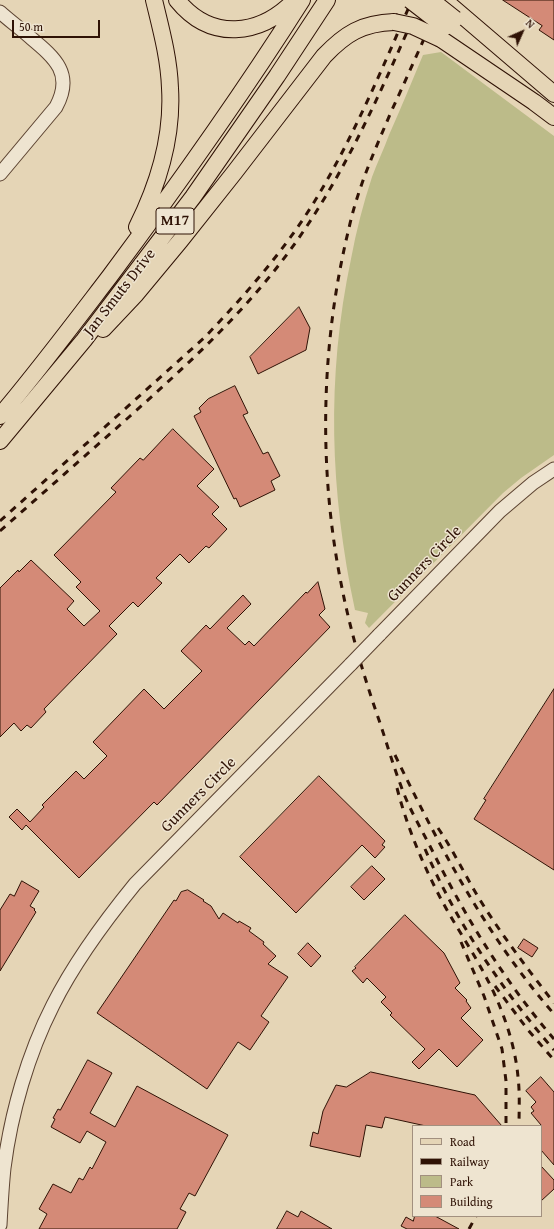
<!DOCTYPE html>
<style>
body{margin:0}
#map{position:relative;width:554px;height:1229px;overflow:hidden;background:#e5d5b6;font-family:"Gentium Book Plus",serif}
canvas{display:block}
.legend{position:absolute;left:412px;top:1125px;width:130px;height:92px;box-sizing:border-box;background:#eee4d0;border:1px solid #a2907f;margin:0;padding:5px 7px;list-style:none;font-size:12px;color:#2f1205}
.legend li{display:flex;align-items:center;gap:8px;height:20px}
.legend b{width:20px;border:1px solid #a2907f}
.north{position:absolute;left:502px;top:12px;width:40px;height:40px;-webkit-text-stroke:3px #eee4d0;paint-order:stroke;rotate:45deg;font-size:11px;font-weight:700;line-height:16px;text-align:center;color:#2f1205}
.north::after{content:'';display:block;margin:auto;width:14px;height:18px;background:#2f1205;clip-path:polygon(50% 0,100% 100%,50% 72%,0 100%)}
.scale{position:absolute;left:12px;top:20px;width:88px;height:18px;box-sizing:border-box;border:2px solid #2f1205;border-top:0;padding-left:5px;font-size:12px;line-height:14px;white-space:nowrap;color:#2f1205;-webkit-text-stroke:3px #eee4d0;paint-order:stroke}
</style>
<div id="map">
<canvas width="554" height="1229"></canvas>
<ul class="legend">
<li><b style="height:5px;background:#e5d5b6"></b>Road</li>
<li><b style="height:5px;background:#2f1205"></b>Railway</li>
<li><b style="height:11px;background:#bcbb89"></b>Park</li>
<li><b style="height:11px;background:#d48a77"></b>Building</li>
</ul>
<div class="north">N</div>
<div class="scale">50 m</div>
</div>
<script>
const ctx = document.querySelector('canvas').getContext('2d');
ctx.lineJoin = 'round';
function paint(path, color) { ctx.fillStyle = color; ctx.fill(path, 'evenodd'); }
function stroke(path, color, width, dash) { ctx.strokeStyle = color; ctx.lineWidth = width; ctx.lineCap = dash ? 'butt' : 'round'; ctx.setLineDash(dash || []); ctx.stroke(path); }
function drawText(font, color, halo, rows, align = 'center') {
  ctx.font = font + ' "Gentium Book Plus",serif'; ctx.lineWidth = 3; ctx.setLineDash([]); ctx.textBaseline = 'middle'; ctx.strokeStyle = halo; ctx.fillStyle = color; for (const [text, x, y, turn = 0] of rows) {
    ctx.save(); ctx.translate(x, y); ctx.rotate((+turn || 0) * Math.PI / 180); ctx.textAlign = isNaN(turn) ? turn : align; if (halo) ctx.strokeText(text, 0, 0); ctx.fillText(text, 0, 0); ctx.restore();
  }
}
const green = new Path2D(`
 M441,52L554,136V455L521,478L503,493L369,628L365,623L368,613L355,610C330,491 326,378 351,259C356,232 363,204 372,177C377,163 384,149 389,135C401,108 412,81 423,55Z`);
const building = new Path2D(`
 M503,0H554V40L539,30L542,26Z
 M299,307L310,328L306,350L258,374L250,357Z
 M235,386L248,413L243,415L263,454L268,452L280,476L271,481L275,490L240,507L236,498L234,499L194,416L201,412L199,408L208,399Z
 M173,429L214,469L197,486L219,507L212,514L227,529L209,548L206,546L189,563L180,554L156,578L162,583L138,607L133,602L109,626L117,634L44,709L46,712L31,728L27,725L21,731L14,723L0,737V588L18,570L19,572L31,560L74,601L67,609L84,626L100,611L76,587L81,582L54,555L116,492L111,488L140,458L143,460Z
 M318,582L325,609L319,615L330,627L157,805L154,802L79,878L26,825L22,830L9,817L17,809L30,822L44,807L42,805L76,771L84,779L107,756L93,742L144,689L164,709L202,671L181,651L206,625L210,629L243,595L251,604L227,628L245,645L249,641L254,646L306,592L307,593Z
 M554,689V870L474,819L486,800L484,799Z
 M319,776L385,841L382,845L385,847L375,858L362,845L296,913L240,857Z
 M372,866L385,879L364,900L351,887Z
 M22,881L39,891L30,906L35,909L34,910L36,912L0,971V910L10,894L14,896Z
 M188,890L204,900L203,901L211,906L219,919L223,913L238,923L239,921L251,928L249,931L264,942L263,944L276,956L268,964L288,977L261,1016L269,1022L250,1050L238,1042L207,1089L97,1013L174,900L176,901L181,892Z
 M405,915L444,953L460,983L455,988L467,1000L466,1001L471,1008L461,1018L483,1040L457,1067L439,1049L419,1069L412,1062L425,1049L390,1015L392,1013L381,1002L386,997L367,978L363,983L352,971L356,968L355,967Z
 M524,939L538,948L532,957L518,948Z
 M308,943L321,956L311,967L298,954Z
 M88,1060L112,1073L90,1113L115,1127L137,1086L228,1135L195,1196L189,1193L180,1209L186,1212L177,1229H39L47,1214L39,1209L53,1184L71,1193L79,1178L83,1180L90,1167L92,1169L106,1142L87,1131L80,1143L51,1127L55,1119L53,1118L58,1109L60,1110Z
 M371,1072L475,1095L502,1126H426L385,1117L382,1128L366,1125L360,1157L310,1146L313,1132L318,1134L323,1111L336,1085L346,1087Z
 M541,1077L554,1092V1165L541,1150V1125L531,1113L534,1111L531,1107L536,1102L526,1091Z
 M541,1166L554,1180V1189L541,1201Z
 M287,1211L298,1217L301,1211L332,1229H277Z
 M415,1216H435L459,1229H407L401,1226L406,1217L413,1221Z`);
const minor = new Path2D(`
 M0,12C10,21 21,29 31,38C55,58 74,74 56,107L0,174
 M379,635L500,511L533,483L554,469
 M0,1225C1,1206 2,1187 4,1168C11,1113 28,1054 53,1005C75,961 104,922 135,884L351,664`);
const major = new Path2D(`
 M177,0C211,42 260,36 295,0
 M444,0L554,94
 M441,39L534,102L554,117
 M137,227C159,183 173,137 170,88C169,58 161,29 154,0
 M103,329L136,294L180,241L234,173L324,56C345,34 362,23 394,22
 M0,416C38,371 74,323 110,276C177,186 242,95 302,0
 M0,441L84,340L193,197L277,76L327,0`);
const rail = new Path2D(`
 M441,0C425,37 408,75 391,112C375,150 358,187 349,228C321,342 318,467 341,583C350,630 364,677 380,723C387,744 393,765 401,786C409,809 422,830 433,852C466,918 505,982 554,1039
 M0,521L204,338C246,294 285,250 316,199C354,136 383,67 412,0
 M0,531C43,493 86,455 129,417C186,366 242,315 288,253C345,176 383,87 421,0
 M395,755C439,846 487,937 554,1014
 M397,788C407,827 423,865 442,901C461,936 485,969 500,1007C509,1029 516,1054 518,1077C520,1094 519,1110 519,1126
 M438,828C453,850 464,873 477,895C500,933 527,968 554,1003
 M425,849C456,922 502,990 554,1050
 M461,942L484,996L502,1049L506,1081V1126
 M495,986L528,1030L554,1060
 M469,1229L476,1216`);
const minorBridge = new Path2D(`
 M351,664L379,635`);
const majorBridge = new Path2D(`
 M410,0L445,27
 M431,0L455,19
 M394,22L413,26L441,39`);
const shields = [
 [175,221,38]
];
const shieldNames = [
 ["M17",175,221]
];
const streetNames = [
 ["Jan Smuts Drive",120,293,-52],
 ["Gunners Circle",425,564,-46],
 ["Gunners Circle",199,795,-45]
];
paint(green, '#bcbb89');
paint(building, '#d48a77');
stroke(building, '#2f1205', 1);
stroke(minor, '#5c4331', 15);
stroke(major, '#2f1205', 18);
stroke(minor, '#eee4d0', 13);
stroke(major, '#e5d5b6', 16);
stroke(rail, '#2f1205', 3, [7, 7]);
stroke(minorBridge, '#5c4331', 15, []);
stroke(majorBridge, '#2f1205', 18, []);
stroke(minorBridge, '#eee4d0', 13);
stroke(majorBridge, '#e5d5b6', 16);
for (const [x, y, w] of shields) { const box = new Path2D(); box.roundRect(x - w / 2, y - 13, w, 26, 3); ctx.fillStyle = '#eee4d0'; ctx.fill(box); stroke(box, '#2f1205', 1); }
drawText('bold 15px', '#2f1205', null, shieldNames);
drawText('16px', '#2f1205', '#eee4d0', streetNames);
</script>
